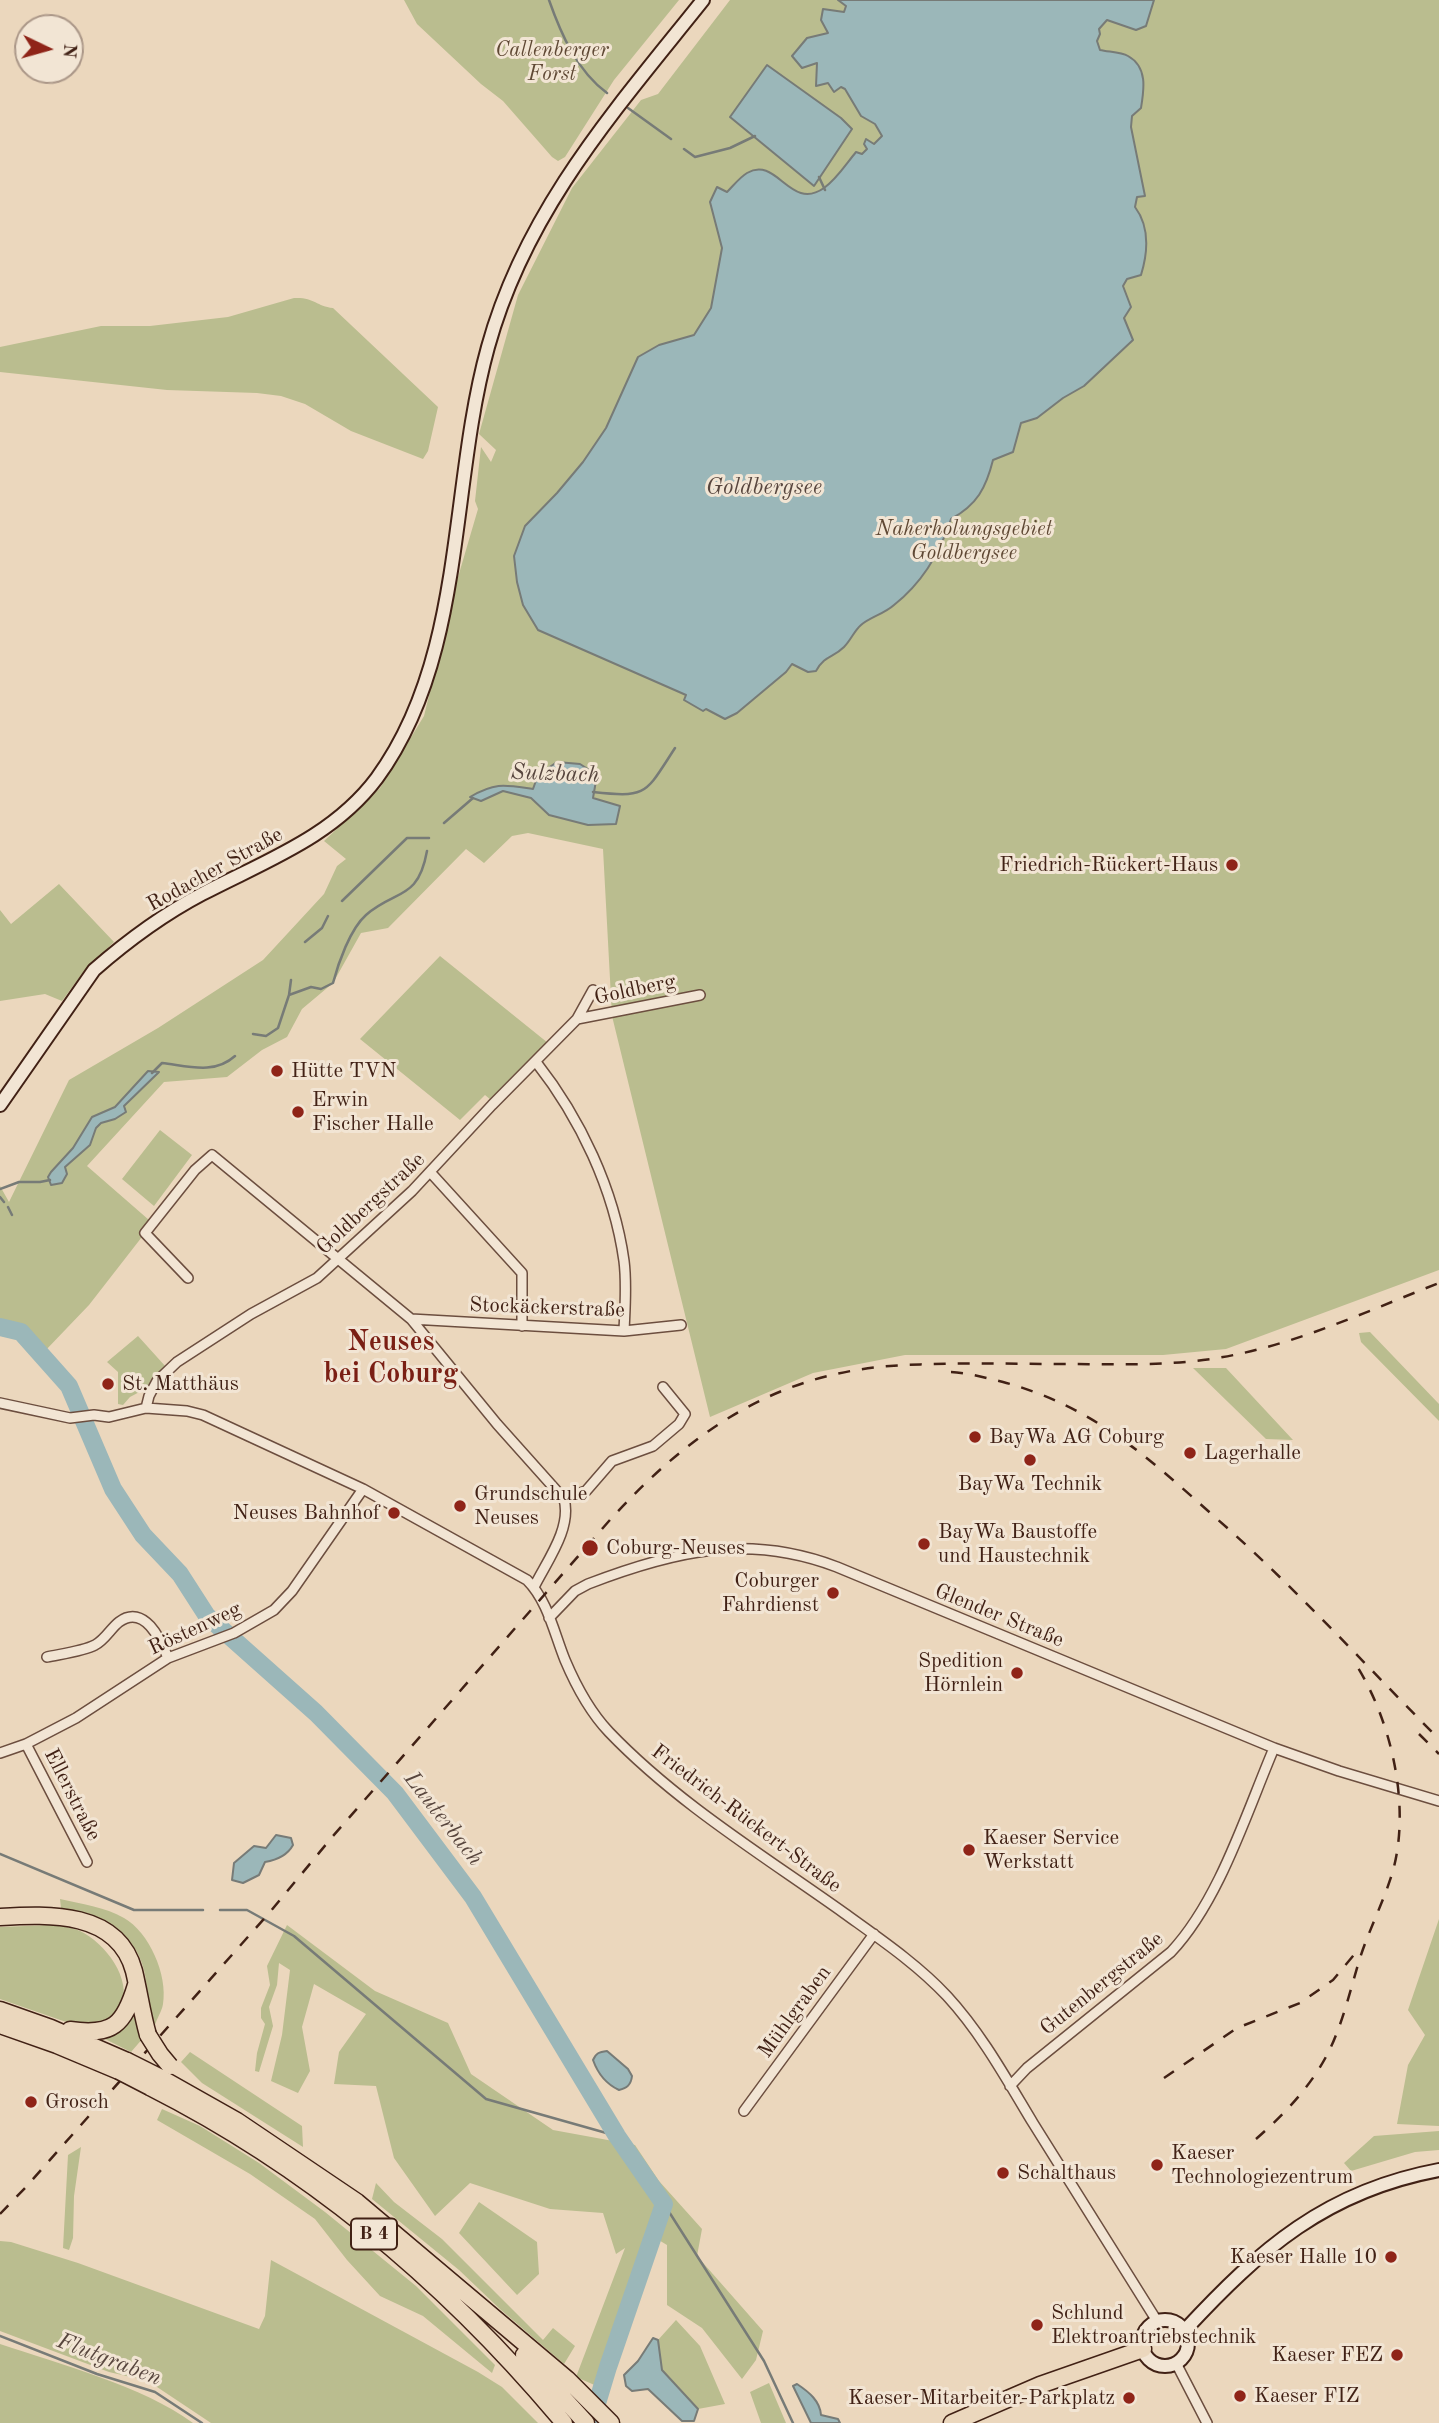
<!DOCTYPE html>
<meta charset="utf-8">
<style>
body{margin:0}
#map{position:relative;width:1439px;height:2423px;overflow:hidden;background:#ebd7bd;font-family:"Old Standard TT",serif}
canvas{display:block}
.north{position:absolute;left:14px;top:14px;width:70px;height:70px;box-sizing:border-box;background:#f2e5d4;border:2px solid #ab9788;border-radius:50%;rotate:95deg;font-size:19px;font-weight:700;line-height:28px;text-align:center;color:#412115}
.north::after{content:'';display:block;margin:auto;width:24px;height:32px;background:#8f2418;clip-path:polygon(50% 0,100% 100%,50% 72%,0 100%)}
</style>
<div id="map">
<canvas width="1439" height="2423"></canvas>
<div class="north">N</div>
</div>
<script>
const ctx = document.querySelector('canvas').getContext('2d');
ctx.lineJoin = 'round';
function paint(path, color) { ctx.fillStyle = color; ctx.fill(path, 'evenodd'); }
function stroke(path, color, width, dash) { ctx.strokeStyle = color; ctx.lineWidth = width; ctx.lineCap = dash ? 'butt' : 'round'; ctx.setLineDash(dash || []); ctx.stroke(path); }
function drawText(font, color, halo, rows, align = 'center') {
  ctx.font = font + ' "Old Standard TT",serif'; ctx.lineWidth = 6; ctx.setLineDash([]); ctx.textBaseline = 'middle'; ctx.strokeStyle = halo; ctx.fillStyle = color; for (const [text, x, y, turn = 0] of rows) {
    ctx.save(); ctx.translate(x, y); ctx.rotate((+turn || 0) * Math.PI / 180); ctx.textAlign = isNaN(turn) ? turn : align; if (halo) ctx.strokeText(text, 0, 0); ctx.fillText(text, 0, 0); ctx.restore();
  }
}
const green = new Path2D(`
 M404,0H679L614,80L565,157L558,161L552,157L503,101L481,84L417,24Z
 M730,0H1439V1270L1226,1349L1163,1355H905L813,1373L710,1417L612,1016L603,849L528,833L512,836L484,863L466,849L388,928L361,933L333,983L302,1009L287,1037L262,1050L227,1077L164,1082L87,1166L149,1220L145,1233L89,1305L44,1352L19,1325L0,1322V1186L9,1202L69,1080L158,1028L263,960L324,894L337,866L346,859L324,841L380,788L424,716L456,584L478,509L475,501L481,447L491,462L496,450L479,434L518,295L572,188L641,100L658,94Z
 M294,298C314,297 316,306 333,308L438,407L428,451L423,459L351,431L305,404L281,396L257,393L167,390L0,372V347L101,326H150L228,317Z
 M59,884L114,942L84,971L62,1001L45,994L0,1001V910L11,924Z
 M440,956L548,1043L491,1100L485,1095L460,1120L360,1039Z
 M160,1130L192,1155L154,1206L122,1179Z
 M1370,1332L1439,1404V1421L1361,1342L1359,1333Z
 M138,1336L166,1367L145,1389L130,1397L123,1405L118,1404V1372L107,1362Z
 M1193,1368H1226L1293,1440L1266,1439Z
 M60,1899C81,1904 105,1907 124,1918C149,1932 168,1975 163,2004C162,2011 157,2018 155,2025C148,2006 148,1989 144,1970C135,1932 97,1912 61,1908Z
 M1439,1919V2126L1397,2124L1408,2065L1425,2035L1408,2010Z
 M53,1925C62,1927 72,1927 80,1931C105,1943 133,1979 121,2007C118,2013 112,2020 109,2025L69,2023L0,1999V1927Z
 M287,1925L375,1991L448,2023L471,2074L553,2130L635,2145L659,2181L702,2229L697,2256L763,2331L756,2360L742,2379L702,2328L667,2305V2245L657,2239L629,2289L606,2390L576,2377L625,2248L616,2254L603,2213L550,2209L470,2183L435,2216L394,2158L376,2086L334,2084L339,2052L366,2014L314,1984L302,2027L310,2071L298,2093L271,2081L282,2035L290,1970L279,1963L277,1985L269,2007L273,2026L259,2072L255,2071L257,2053L265,2024L261,2018V2008L270,1985L267,1966Z
 M135,2010L144,2037L131,2052L101,2037Z
 M190,2052L302,2126L303,2147L202,2083L181,2062Z
 M162,2109L200,2126L259,2163L325,2212L416,2286L495,2365L492,2373L423,2316L380,2296L347,2260L315,2219L250,2174L157,2120Z
 M1439,2131V2150L1415,2152L1351,2171L1344,2163L1374,2136Z
 M81,2147L74,2196L73,2238L69,2250L63,2248L68,2155Z
 M376,2183L394,2202L442,2239L543,2340L553,2328L575,2346L564,2364L501,2310L459,2270L372,2199Z
 M479,2202L537,2242L539,2274L517,2295L459,2233Z
 M0,2241L11,2242L78,2263L259,2329L265,2316L271,2260L478,2372L502,2387L538,2423H211L148,2381L109,2372L0,2331Z
 M676,2320L700,2346L725,2404L698,2409L662,2370L658,2340Z
 M0,2344C59,2364 143,2386 193,2423H0Z
 M769,2383L786,2423H761L750,2392Z`);
const water = new Path2D(`
 M838,0H1154L1146,26L1136,30L1107,20L1099,29L1100,34L1097,41L1100,50C1109,52 1121,52 1128,56C1148,67 1144,90 1141,108L1132,116L1131,127L1145,196L1137,197L1135,207C1150,227 1148,252 1141,275L1127,279L1123,286L1131,307L1124,318L1133,340L1084,386L1063,398L1037,418L1021,423L1013,452L993,460C986,488 977,505 951,519C940,553 922,583 894,605C884,614 870,617 861,625C854,631 851,640 844,647C833,658 825,655 816,671L808,672L792,664L786,672L737,713L725,719L706,709L703,711L684,700L686,695L538,630L523,605L517,582L514,556L525,526L557,493L583,462L606,428L638,357L659,345L694,335L711,308L722,248L710,202L717,187L727,192C733,186 740,177 747,173C777,155 790,212 824,188C837,179 846,164 856,152L862,154L867,149L864,144L866,139L874,144L882,136L875,124L861,116L845,89L841,87L834,92L828,83L816,86L817,63L802,68L792,56L807,38L828,33L821,20L823,9L844,12L846,6Z
 M767,65L841,118L852,129L814,186L730,117Z
 M557,762L580,764L597,775L593,798L620,806L616,824L588,825L549,815L531,798L503,791L481,801L470,797C496,782 505,785 533,789L538,775Z
 M148,1071L159,1072L124,1106L126,1112L115,1119L101,1123L96,1128L90,1145L65,1167L67,1174L62,1183L51,1185L48,1177L51,1172L73,1148L92,1117L115,1107Z
 M276,1835L291,1838L293,1845C287,1856 277,1860 265,1862L259,1875L243,1883L232,1880L234,1863L254,1846L266,1848Z
 M607,2051L628,2069L632,2076C631,2085 627,2088 619,2090C606,2084 598,2074 593,2060C596,2053 599,2052 607,2051Z
 M653,2338L658,2340L662,2370L698,2409L694,2421H682L648,2389L632,2391L626,2386L624,2375L638,2361Z
 M797,2384C809,2392 820,2401 821,2415L838,2419L840,2423H811L793,2386Z`);
const stream = new Path2D(`
 M549,0C561,34 577,71 607,93
 M628,108L671,139
 M684,149L695,157L730,148L755,136
 M819,177L825,190
 M593,792C648,798 645,794 675,748
 M444,823L473,798
 M342,901L407,838H429
 M305,942L322,928L328,916
 M289,995L311,987L321,989L333,983C338,964 350,929 366,915C396,889 418,901 427,851
 M253,1034L266,1036L278,1028L289,995L291,980
 M152,1073L162,1063C188,1066 214,1075 235,1056
 M0,1189L19,1182H40L50,1180
 M0,1197L4,1202
 M8,1207L12,1215
 M0,1854L134,1910H203
 M220,1910H247L294,1936L486,2099L617,2136
 M664,2204L764,2361L793,2423
 M0,2336L97,2374L155,2392L202,2423`);
const river = new Path2D(`
 M0,1327L21,1332L69,1386L113,1489L143,1535L180,1574L207,1616L316,1713L395,1793L473,1897L617,2136L664,2204L608,2367L592,2420`);
const street = new Path2D(`
 M577,1019L700,995
 M536,1062C580,1118 614,1189 624,1261C627,1284 625,1307 624,1331
 M431,1173L522,1273V1326
 M188,1278L145,1233L195,1170L212,1155L411,1319L497,1424L564,1499C572,1528 547,1561 534,1587
 M411,1319L624,1331L681,1325
 M0,1403L70,1418L94,1415L109,1417L146,1408L187,1411L203,1415L363,1489L527,1580C548,1601 554,1633 565,1660C576,1686 590,1712 609,1732C677,1803 764,1856 844,1913C880,1939 917,1964 947,1996C982,2034 1007,2080 1033,2123C1074,2189 1115,2255 1157,2321
 M146,1408L149,1396L157,1381L177,1362L251,1314L317,1278L412,1191L492,1105L577,1019L593,990
 M564,1499L586,1491L612,1461L653,1446L679,1424L685,1414L663,1387
 M549,1618L575,1591L588,1584C674,1551 748,1533 837,1567L1274,1748L1339,1771L1439,1801
 M47,1657C61,1654 84,1651 95,1645C105,1640 111,1628 119,1622C144,1603 161,1640 168,1658
 M26,1744L87,1862
 M0,1753L26,1744L76,1718L168,1658L234,1633L274,1610L292,1591L363,1489
 M1010,2086L1027,2068L1171,1952C1219,1901 1246,1814 1274,1748
 M744,2111L874,1934
 M1176,2363L1207,2423`);
const secondary = new Path2D(`
 M0,1105L94,970C126,942 164,914 202,894C265,861 333,837 377,778C466,656 449,487 488,347C526,209 616,109 703,0
 M1142 2343a23 23 0 1 1 46 0a23 23 0 1 1-46 0Z
 M1185,2330C1260,2249 1326,2191 1439,2170`);
const highway = new Path2D(`
 M0,1917C49,1914 118,1911 134,1971C139,1992 142,2014 148,2035
 M0,2010L51,2028L127,2061
 M0,2025L57,2045L119,2071
 M70,2030C113,2036 124,2025 136,1985
 M159,2077L237,2121L357,2202L567,2379L611,2423
 M150,2087C310,2168 449,2285 564,2423
 M524,2355L586,2423
 M952,2423L1040,2385L1143,2349`);
const rail = new Path2D(`
 M951,1372C969,1373 986,1378 1003,1382C1095,1407 1147,1457 1216,1518C1295,1587 1365,1665 1439,1739
 M1419,1734L1439,1754
 M1164,2078L1237,2028L1300,2003L1333,1980L1358,1950
 M1256,2139C1289,2110 1320,2077 1336,2035C1346,2010 1352,1984 1360,1958C1369,1930 1383,1903 1392,1874C1412,1807 1391,1717 1353,1660
 M0,2214L25,2188L270,1912L333,1836L609,1521C687,1435 771,1375 890,1366C948,1362 1006,1364 1065,1364C1111,1364 1157,1366 1203,1360C1285,1350 1362,1313 1439,1283`);
const highwayBridge = new Path2D(`
 M148,2035L160,2054L170,2066
 M127,2061L159,2077
 M119,2071L150,2087`);
const markers = [
 [1232,865,7,"#8f2418"],
 [277,1071,7,"#8f2418"],
 [298,1112,7,"#8f2418"],
 [108,1384,7,"#8f2418"],
 [975,1437,7,"#8f2418"],
 [1190,1453,7,"#8f2418"],
 [1030,1460,7,"#8f2418"],
 [460,1506,7,"#8f2418"],
 [394,1513,7,"#8f2418"],
 [924,1544,7,"#8f2418"],
 [590,1548,9,"#8f2418"],
 [833,1593,7,"#8f2418"],
 [1017,1673,7,"#8f2418"],
 [969,1850,7,"#8f2418"],
 [31,2102,7,"#8f2418"],
 [1157,2165,7,"#8f2418"],
 [1003,2173,7,"#8f2418"],
 [1391,2257,7,"#8f2418"],
 [1037,2325,7,"#8f2418"],
 [1397,2355,7,"#8f2418"],
 [1240,2396,7,"#8f2418"],
 [1129,2398,7,"#8f2418"]
];
const shields = [
 [374,2234,46]
];
const shieldNames = [
 ["B 4",374,2234]
];
const parkNames = [
 ["Callenberger",552,50],
 ["Forst",552,74],
 ["Naherholungsgebiet",964,529],
 ["Goldbergsee",964,553]
];
const poiNames = [
 ["Friedrich-Rückert-Haus",1218,865,"right"],
 ["Hütte TVN",291,1071],
 ["Erwin",312,1100],
 ["Fischer Halle",312,1124],
 ["St. Matthäus",122,1384],
 ["BayWa AG Coburg",989,1437],
 ["Lagerhalle",1204,1453],
 ["BayWa Technik",1030,1484,"center"],
 ["Grundschule",474,1494],
 ["Neuses",474,1518],
 ["Neuses Bahnhof",380,1513,"right"],
 ["BayWa Baustoffe",938,1532],
 ["und Haustechnik",938,1556],
 ["Coburg-Neuses",606,1548],
 ["Coburger",819,1581,"right"],
 ["Fahrdienst",819,1605,"right"],
 ["Spedition",1003,1661,"right"],
 ["Hörnlein",1003,1685,"right"],
 ["Kaeser Service",983,1838],
 ["Werkstatt",983,1862],
 ["Grosch",45,2102],
 ["Kaeser",1171,2153],
 ["Technologiezentrum",1171,2177],
 ["Schalthaus",1017,2173],
 ["Kaeser Halle 10",1377,2257,"right"],
 ["Schlund",1051,2313],
 ["Elektroantriebstechnik",1051,2337],
 ["Kaeser FEZ",1383,2355,"right"],
 ["Kaeser FIZ",1254,2396],
 ["Kaeser-Mitarbeiter-Parkplatz",1115,2398,"right"]
];
const streetNames = [
 ["Rodacher Straße",215,870,-29],
 ["Goldberg",635,990,-12],
 ["Goldbergstraße",371,1204,-43],
 ["Stockäckerstraße",547,1308,2],
 ["Glender Straße",999,1616,22],
 ["Röstenweg",195,1629,-25],
 ["Ellerstraße",72,1795,63],
 ["Friedrich-Rückert-Straße",746,1819,37],
 ["Gutenbergstraße",1102,1984,-39],
 ["Mühlgraben",795,2012,-54]
];
const waterNames = [
 ["Goldbergsee",764,488],
 ["Sulzbach",555,774,2],
 ["Lauterbach",443,1819,52],
 ["Flutgraben",109,2360,21]
];
const districtNames = [
 ["Neuses",391,1343],
 ["bei Coburg",391,1375]
];
paint(green, '#babd8f');
paint(water, '#9bb7b9');
stroke(water, '#777b77', 2);
stroke(stream, '#777b77', 2.5);
stroke(river, '#9bb7b9', 18);
stroke(street, '#6c4e3f', 12);
stroke(secondary, '#412115', 16);
stroke(highway, '#412115', 19);
stroke(street, '#f2e5d4', 9);
stroke(secondary, '#f2e5d4', 12);
stroke(highway, '#ebd7bd', 16);
stroke(rail, '#412115', 2.5, [12, 12]);
stroke(highwayBridge, '#412115', 19, []);
stroke(highwayBridge, '#ebd7bd', 16);
for (const [x, y, r, color] of markers) { const dot = new Path2D(); dot.arc(x, y, r, 0, 2 * Math.PI); ctx.fillStyle = color; ctx.fill(dot); stroke(dot, '#f2e5d4', 2.5); }
for (const [x, y, w] of shields) { const box = new Path2D(); box.roundRect(x - w / 2, y - 15.5, w, 31, 5); ctx.fillStyle = '#f2e5d4'; ctx.fill(box); stroke(box, '#412115', 2); }
drawText('bold 19px', '#412115', null, shieldNames);
drawText('italic 21px', '#5f4834', '#f2e5d4', parkNames);
drawText('21px', '#412115', '#f2e5d4', poiNames, 'left');
drawText('21px', '#412115', '#f2e5d4', streetNames);
drawText('italic 23px', '#58463e', '#f2e5d4', waterNames);
drawText('bold 28px', '#7a1f14', '#f2e5d4', districtNames);
</script>
